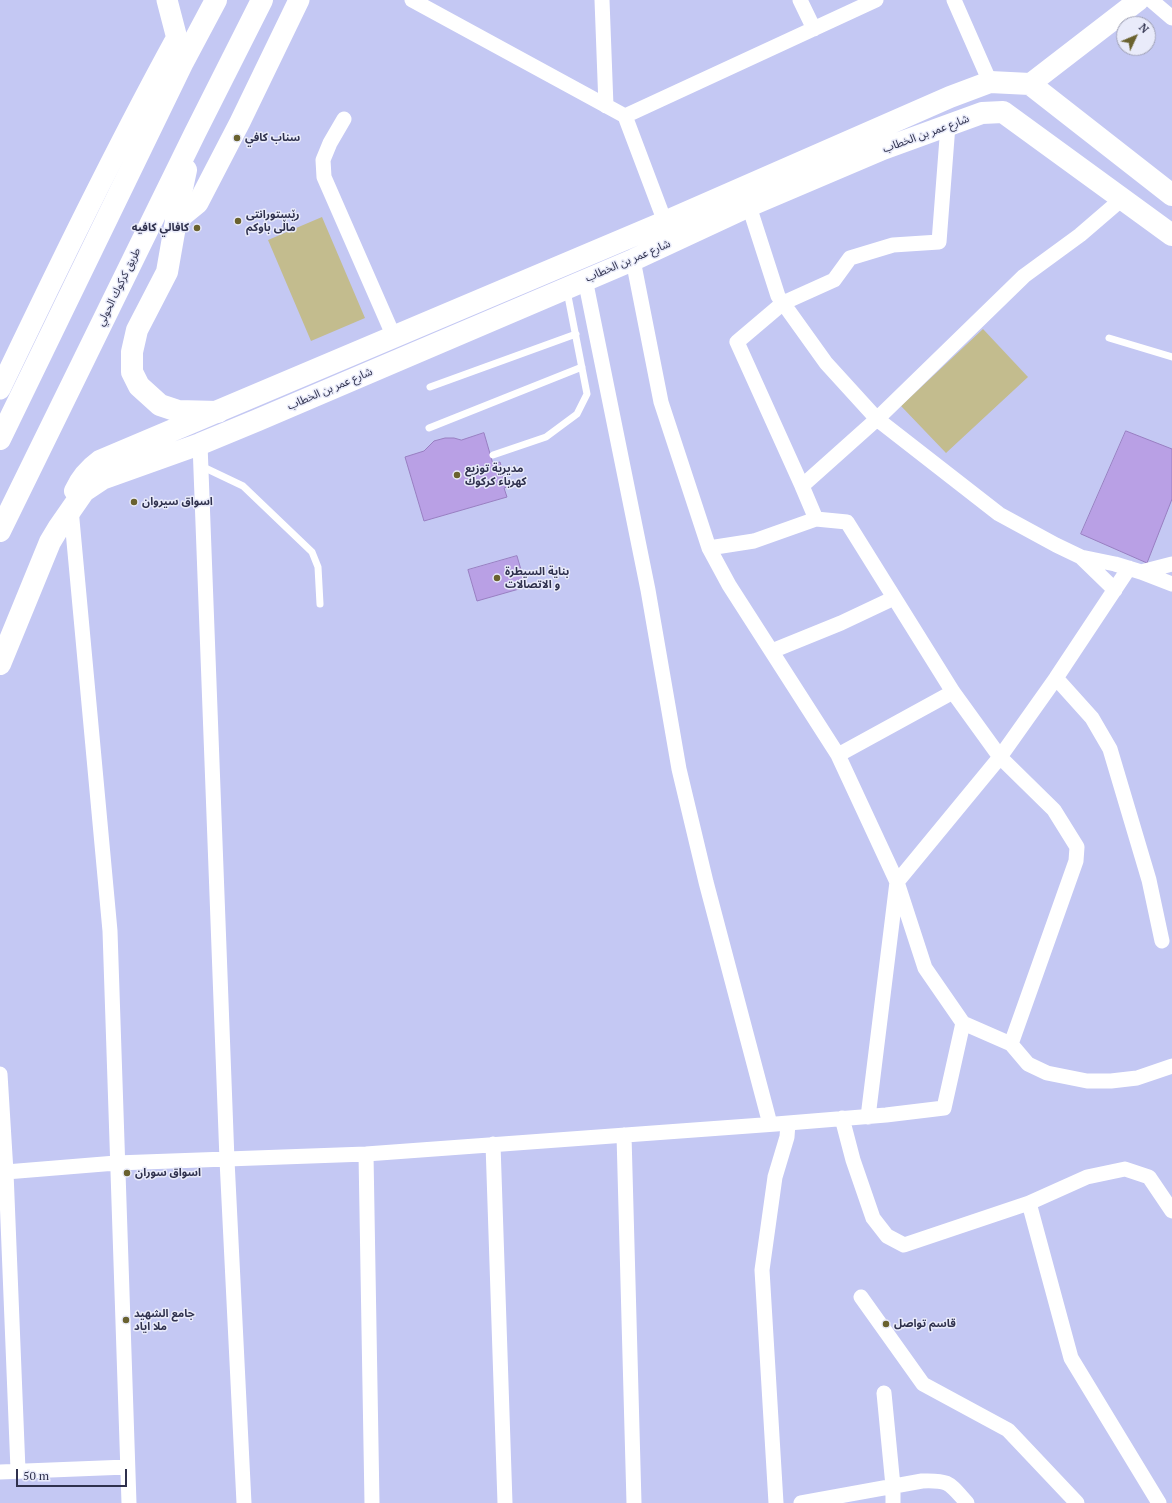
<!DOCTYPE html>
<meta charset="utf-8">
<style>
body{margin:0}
#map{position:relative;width:1172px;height:1503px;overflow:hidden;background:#c4c8f3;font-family:"PT Serif",serif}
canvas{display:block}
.north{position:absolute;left:1116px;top:16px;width:40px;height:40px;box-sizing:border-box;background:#e9ebfa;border:1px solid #9fa1b5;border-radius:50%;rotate:46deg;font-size:11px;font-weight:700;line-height:16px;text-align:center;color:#2f314d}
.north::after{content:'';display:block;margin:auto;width:14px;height:18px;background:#6a622f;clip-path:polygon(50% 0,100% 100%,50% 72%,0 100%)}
.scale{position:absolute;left:16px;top:1469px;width:111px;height:18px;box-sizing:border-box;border:2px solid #2f314d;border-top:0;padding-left:5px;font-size:12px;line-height:14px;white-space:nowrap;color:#2f314d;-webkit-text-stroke:3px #e9ebfa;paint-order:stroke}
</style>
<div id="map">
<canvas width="1172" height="1503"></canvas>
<div class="north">N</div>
<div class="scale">50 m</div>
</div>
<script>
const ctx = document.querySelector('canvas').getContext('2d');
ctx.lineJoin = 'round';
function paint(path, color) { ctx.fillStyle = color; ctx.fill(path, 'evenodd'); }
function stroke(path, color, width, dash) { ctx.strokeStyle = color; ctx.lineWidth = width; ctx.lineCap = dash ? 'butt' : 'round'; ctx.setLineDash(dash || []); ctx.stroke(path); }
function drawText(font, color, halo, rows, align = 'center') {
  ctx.font = font + ' "PT Serif","Noto Sans Arabic",serif'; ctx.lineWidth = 3; ctx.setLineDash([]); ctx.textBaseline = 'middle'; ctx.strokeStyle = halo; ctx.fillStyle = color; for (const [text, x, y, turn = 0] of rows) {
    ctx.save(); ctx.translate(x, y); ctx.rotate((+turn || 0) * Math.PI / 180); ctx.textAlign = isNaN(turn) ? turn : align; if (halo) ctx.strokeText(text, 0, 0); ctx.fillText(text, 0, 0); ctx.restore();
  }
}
const green = new Path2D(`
 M322,217L365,318L311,341L268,240Z
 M983,329L1028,377L946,453L901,406Z`);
const building = new Path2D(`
 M1126,431L1172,449V499L1147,563L1081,534Z
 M484,433L493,464L500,462L507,487L504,488L507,497L424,521L405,457L424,451L434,441L445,438H454L461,440Z
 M517,556L526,587L477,601L468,570Z`);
const lane = new Path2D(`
 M1109,338L1172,357
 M430,387L576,334
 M429,428L582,367
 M493,455L546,437L577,414L587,394L567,291
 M201,466L243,486L312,552L318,567L320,604`);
const street = new Path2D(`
 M412,0L625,116L665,222
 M602,0L606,106
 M800,0L814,29
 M954,0L990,82
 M1151,0L1172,18
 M625,116L876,0
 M344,119L330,143L323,160L324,177L394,337
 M749,206L778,296L826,363L877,419L999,514L1056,545L1081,557L1115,564L1141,572L1172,584
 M633,260L661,402L709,548L729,585L838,755L897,882L868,1117
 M585,279L648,590L679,769L706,882L770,1124
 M200,444L227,1160L244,1503
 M802,486L877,419L1024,276L1080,235L1123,198
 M71,509L110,931L129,1503
 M816,519L802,486L737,342L783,303L834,280L850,258L893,245L939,242L948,125
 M709,548L754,541L816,519L847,522L953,692L1000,757L1054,810L1077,847L1076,861L1011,1044
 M1081,557L1115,590
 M1129,568L1056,678L1000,757L897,882L925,968L963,1023L1011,1044L1028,1064L1047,1073L1087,1081H1111L1137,1078L1172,1066
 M1141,572L1172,564
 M772,651L841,623L894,598
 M1056,678L1092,718L1110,749L1149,880L1162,941
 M838,755L953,692
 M0,1074L6,1172L18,1470
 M842,1118L853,1160L873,1218L887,1236L904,1245L1029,1203L1087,1177L1125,1169L1149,1177L1172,1211
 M624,1135L634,1503
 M493,1144L505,1503
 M366,1154L372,1503
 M6,1172L116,1163L366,1154L776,1124L886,1115L944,1108L963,1023
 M1029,1203L1071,1358L1159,1503
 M861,1297L923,1384L1008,1430L1077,1503
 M884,1393L893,1486V1503
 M0,1472L127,1467
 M776,1503L762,1270L775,1177L787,1137L788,1123
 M801,1503L922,1481C950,1480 949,1483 967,1503`);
const secondary = new Path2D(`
 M167,0L180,50
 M1030,84L1139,0
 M176,221L198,203L240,122L299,0
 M0,389C57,270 114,152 177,37`);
const primary = new Path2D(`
 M75,491C81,478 89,469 100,461L665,222L950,97L990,82L1030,84L1172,195
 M0,664L50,542L59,527L84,491L102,479L200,444L258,420L633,260L749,206L883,149L982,113L1003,112L1172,235`);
const highway = new Path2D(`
 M186,170L180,198L167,272L137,330L132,352V372L139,386L160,405L178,411L218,412
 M0,439L183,62L216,0
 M0,531L195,133L262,0`);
const markers = [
 [237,138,4,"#6a622f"],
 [238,221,4,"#6a622f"],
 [197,228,4,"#6a622f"],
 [457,475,4,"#6a622f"],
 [134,502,4,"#6a622f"],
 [497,578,4,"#6a622f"],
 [127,1173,4,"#6a622f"],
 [126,1320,4,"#6a622f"],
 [886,1324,4,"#6a622f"]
];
const streetNames = [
 ["شارع عمر بن الخطاب",926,134,-20],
 ["شارع عمر بن الخطاب",628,261,-23],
 ["طريق كركوك الحولي",119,287,-64],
 ["شارع عمر بن الخطاب",330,389,-23]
];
const poiNames = [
 ["سناب كافي",245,138],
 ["رێستورانتی",246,215],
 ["ماڵی باوکم",246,228],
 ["كافالي كافيه",189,228,"right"],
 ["مديرية توزيع",465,469],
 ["كهرباء كركوك",465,482],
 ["اسواق سيروان",142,502],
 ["بناية السيطرة",505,572],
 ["و الاتصالات",505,585],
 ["اسواق سوران",135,1173],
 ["جامع الشهيد",134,1314],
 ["ملا اياد",134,1327],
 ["قاسم تواصل",894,1324]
];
paint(green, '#c3bc8e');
paint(building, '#b9a0e5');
stroke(building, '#987fc1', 1);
stroke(lane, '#fff', 7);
stroke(street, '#fff', 15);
stroke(secondary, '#fff', 21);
stroke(primary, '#fff', 22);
stroke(highway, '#fff', 22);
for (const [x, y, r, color] of markers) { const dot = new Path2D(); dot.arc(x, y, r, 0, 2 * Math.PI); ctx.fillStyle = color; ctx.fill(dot); stroke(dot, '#e9ebfa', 1.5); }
drawText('11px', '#2f314d', '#e9ebfa', streetNames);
drawText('bold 11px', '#2f314d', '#e9ebfa', poiNames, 'left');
</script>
